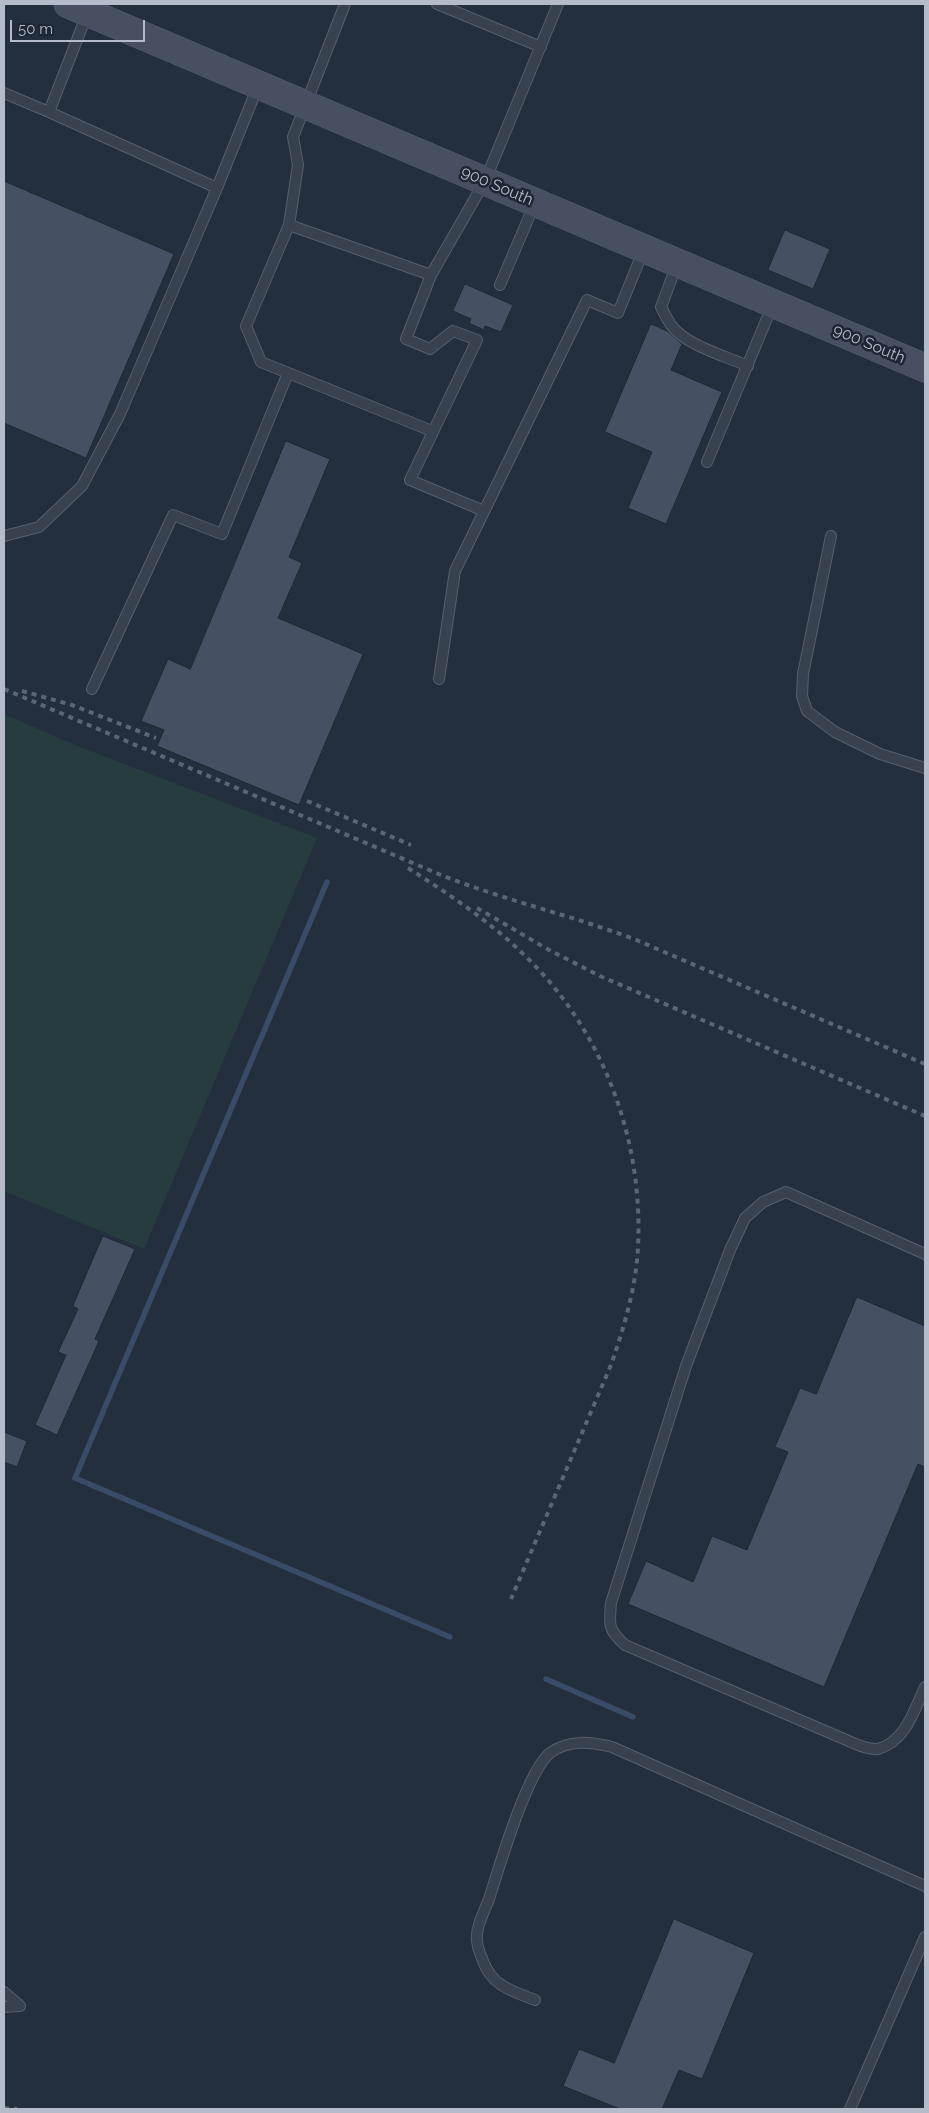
<!DOCTYPE html>
<style>
body{margin:0}
#map{position:relative;width:929px;height:2113px;overflow:hidden;background:#242f3e;font-family:Raleway,sans-serif}
canvas{display:block}
.frame{position:absolute;inset:0;border:5px solid #b4bcc9;pointer-events:none}
.scale{position:absolute;left:10px;top:20px;width:135px;height:22px;box-sizing:border-box;border:2px solid #b4bcc9;border-top:0;padding-left:6px;font-size:15px;line-height:18px;white-space:nowrap;color:#b4bcc9;-webkit-text-stroke:4px #1d2633;paint-order:stroke}
</style>
<div id="map">
<canvas width="929" height="2113"></canvas>
<div class="frame"></div>
<div class="scale">50 m</div>
</div>
<script>
const ctx = document.querySelector('canvas').getContext('2d');
ctx.lineJoin = 'round';
function paint(path, color) { ctx.fillStyle = color; ctx.fill(path, 'evenodd'); }
function stroke(path, color, width, dash) { ctx.strokeStyle = color; ctx.lineWidth = width; ctx.lineCap = dash ? 'butt' : 'round'; ctx.setLineDash(dash || []); ctx.stroke(path); }
function drawText(font, color, halo, rows, align = 'center') {
  ctx.font = font + ' Raleway,sans-serif'; ctx.lineWidth = 5; ctx.setLineDash([]); ctx.textBaseline = 'middle'; ctx.strokeStyle = halo; ctx.fillStyle = color; for (const [text, x, y, turn = 0] of rows) {
    ctx.save(); ctx.translate(x, y); ctx.rotate((+turn || 0) * Math.PI / 180); ctx.textAlign = isNaN(turn) ? turn : align; if (halo) ctx.strokeText(text, 0, 0); ctx.fillText(text, 0, 0); ctx.restore();
  }
}
const green = new Path2D(`
 M4,714L75,745L317,838L144,1249L4,1191Z`);
const stream = new Path2D(`
 M327,882L75,1478L450,1637
 M546,1679L633,1717`);
const building = new Path2D(`
 M4,181L174,254L86,458L4,423Z
 M785,230L830,249L813,289L768,270Z
 M465,284L513,305L501,332L485,326L484,330L469,323L471,319L453,311Z
 M651,324L667,331L682,344L671,370L722,392L666,524L628,508L652,452L605,432Z
 M286,441L330,459L289,557L302,563L278,618L363,654L299,805L157,746L164,730L141,721L168,659L190,669Z
 M103,1236L135,1249L95,1339L99,1341L57,1435L35,1425L66,1355L58,1352L78,1309L73,1306Z
 M857,1297L925,1326V1467L918,1464L824,1687L628,1604L646,1561L693,1582L712,1536L747,1550L788,1452L775,1447L800,1388L816,1394Z
 M4,1432L27,1441L17,1467L4,1462Z
 M674,1919L754,1953L702,2079L679,2070L662,2109H620L563,2086L579,2049L614,2063Z`);
const lane = new Path2D(`
 M345,4L293,137L298,165L289,225L431,275L485,181L558,4
 M437,4L541,47
 M4,93L49,112L87,14
 M49,112L217,188L258,86
 M289,225L246,326L261,362L432,431
 M677,264L661,307C664,313 667,319 671,325C685,345 725,356 748,366
 M431,275L406,339L430,349L453,331L477,340L410,480L484,511
 M500,285L535,203
 M707,462L773,304
 M4,536L39,527L82,486L120,414L217,188
 M831,536L803,674L802,696L807,711L835,732L880,754L925,768
 M439,679L455,571L587,300L618,313L644,249
 M92,689L173,515L222,534L288,373
 M925,1254L786,1192L763,1202L745,1218L730,1250L686,1366L611,1603C609,1626 608,1629 625,1645L858,1745C864,1747 872,1750 878,1749C906,1741 914,1710 925,1687
 M4,1992L20,2006L4,2007
 M535,2000C512,1991 492,1986 483,1961C480,1954 476,1942 477,1935C477,1924 485,1910 489,1899C499,1868 527,1771 550,1753C569,1739 591,1742 612,1747L925,1886
 M850,2109L925,1937`);
const secondary = new Path2D(`
 M68,4L925,368`);
const rail = new Path2D(`
 M4,689L441,875C504,900 570,915 634,939L925,1064
 M22,691L72,705L156,738
 M307,801L411,845
 M408,868C455,898 501,929 539,970C608,1044 643,1146 638,1247C636,1288 624,1327 611,1365L511,1599
 M477,908L551,951L600,976L925,1116
 M4,2108L17,2109`);
const streetNames = [
 ["900 South",497,186,23],
 ["900 South",869,344,23]
];
paint(green, '#263c3f');
stroke(stream, '#394c67', 5.5);
paint(building, '#455162');
stroke(building, '#1f2835', 1);
stroke(lane, '#565f6c', 12);
stroke(secondary, '#565f6c', 29);
stroke(lane, '#38414e', 10);
stroke(secondary, '#465061', 28);
stroke(rail, '#5a6575', 4, [5, 5]);
drawText('16px', '#b4bcc9', '#1d2633', streetNames);
</script>
